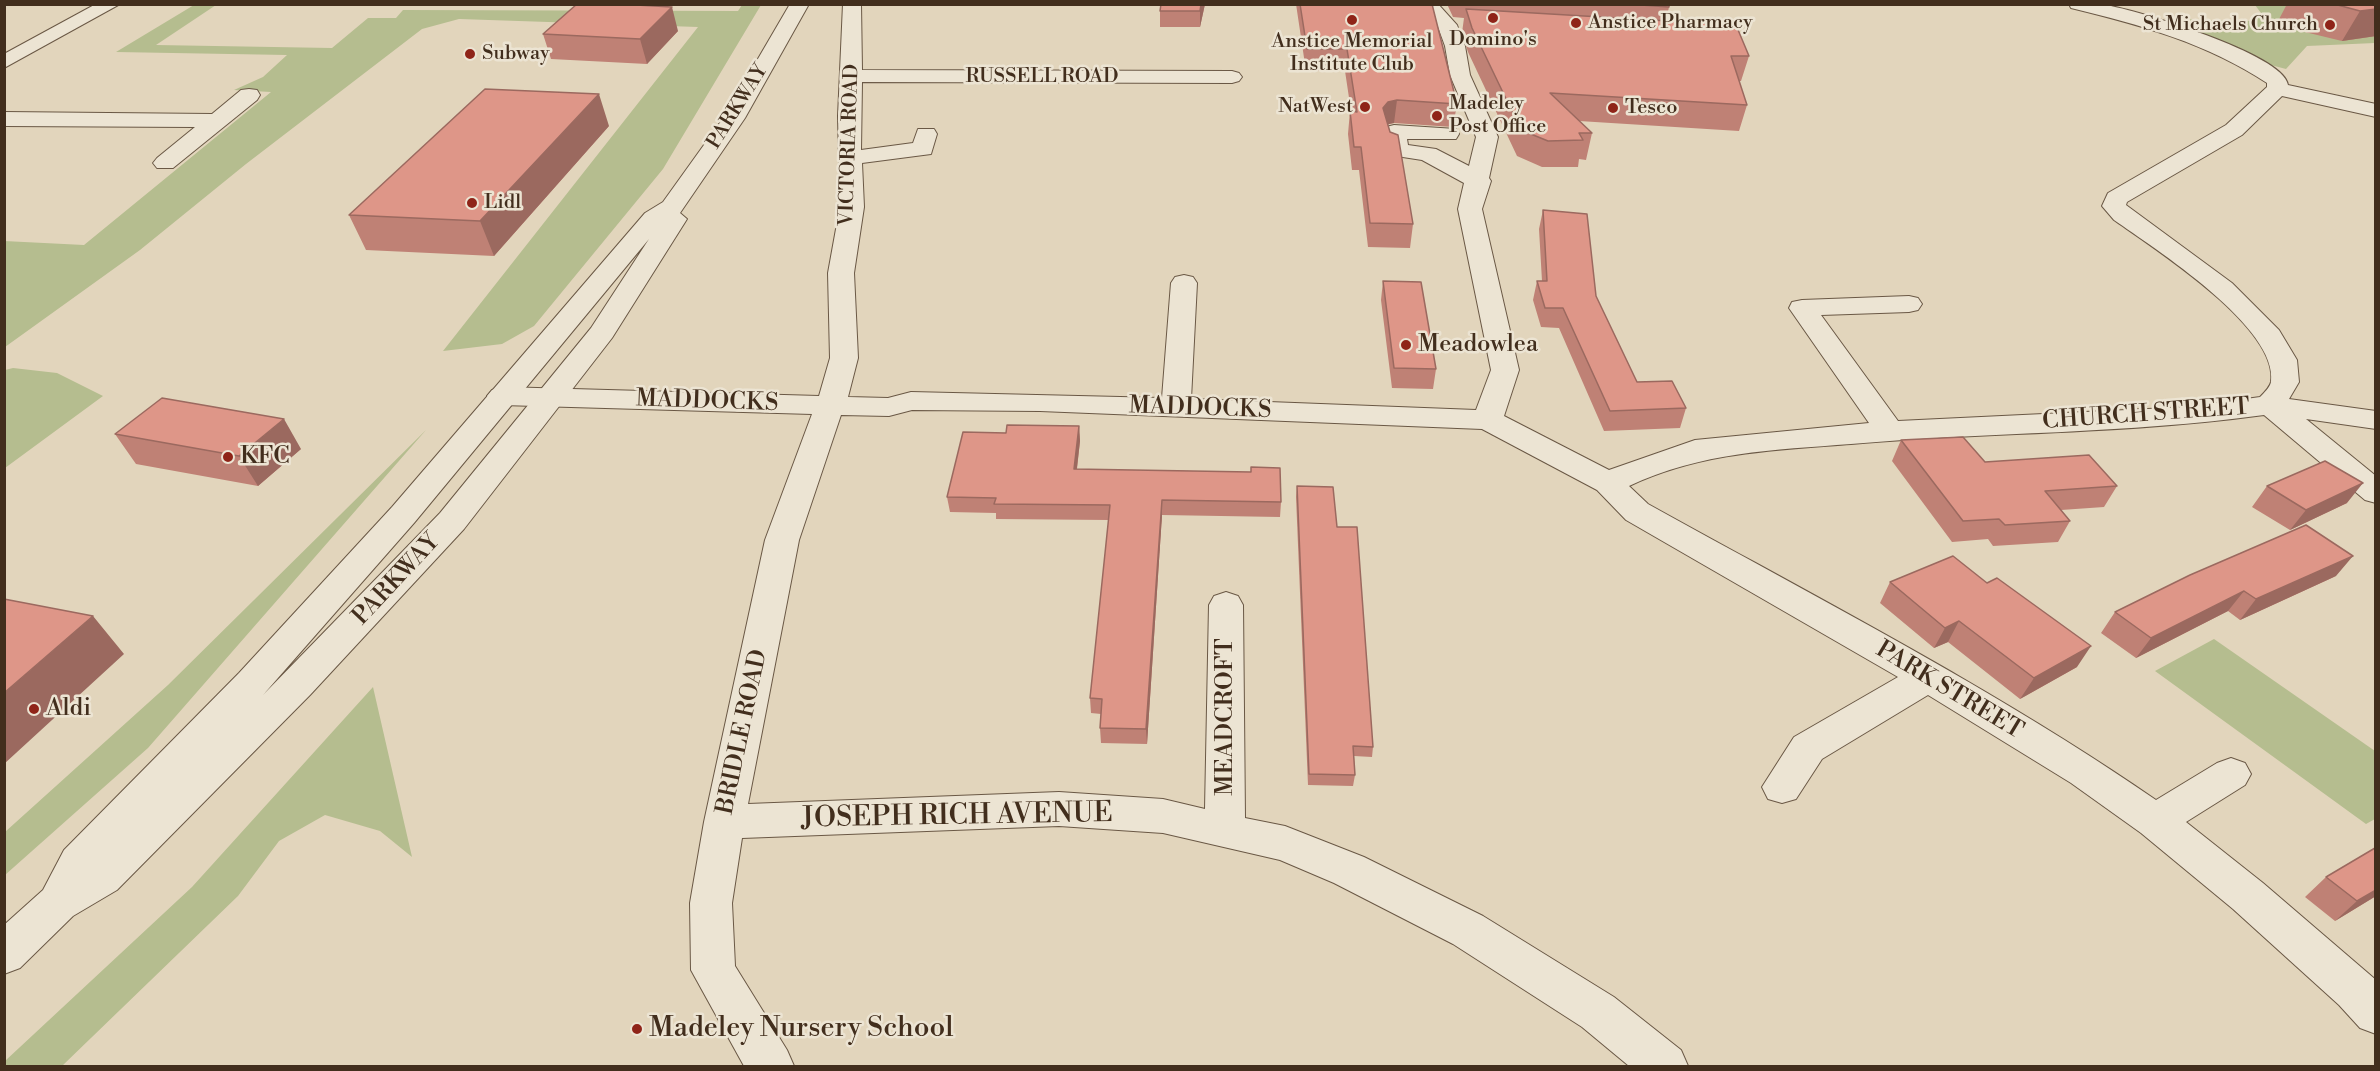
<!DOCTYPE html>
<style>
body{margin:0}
#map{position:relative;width:2380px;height:1071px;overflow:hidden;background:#e2d5bc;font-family:"Libre Bodoni",serif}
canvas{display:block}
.frame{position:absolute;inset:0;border:6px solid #422e1d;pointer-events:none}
</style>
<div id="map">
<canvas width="2380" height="1071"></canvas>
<div class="frame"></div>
</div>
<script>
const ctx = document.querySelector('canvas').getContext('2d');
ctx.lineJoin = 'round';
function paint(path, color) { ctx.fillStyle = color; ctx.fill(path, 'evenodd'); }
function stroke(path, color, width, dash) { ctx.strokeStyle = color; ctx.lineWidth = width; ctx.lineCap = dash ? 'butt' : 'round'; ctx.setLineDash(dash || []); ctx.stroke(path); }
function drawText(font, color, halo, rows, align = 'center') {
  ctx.font = font + ' "Libre Bodoni",serif'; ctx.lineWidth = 5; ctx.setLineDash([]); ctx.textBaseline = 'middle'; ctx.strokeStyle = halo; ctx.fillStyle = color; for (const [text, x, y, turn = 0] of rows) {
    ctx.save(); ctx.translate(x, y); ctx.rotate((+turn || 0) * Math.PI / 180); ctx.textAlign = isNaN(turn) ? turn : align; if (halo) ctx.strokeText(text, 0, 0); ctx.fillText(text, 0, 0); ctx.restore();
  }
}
const green = new Path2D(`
 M194,5H216L156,45L332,48L368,18H396L403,10L738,11L742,5H761L663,169L534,326L502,344L443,351L698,27L459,19L422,29L246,164L140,250L5,347L4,241L84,245L271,92L234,90L263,77L287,55L116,52Z
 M2255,5H2375V43L2307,46L2286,69L2263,63L2172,19L2254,21L2261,13Z
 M13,368L57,373L103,396L5,468V370Z
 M426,430L148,748L5,875V832L168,685Z
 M2214,639L2375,751V819L2366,824L2155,671Z
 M373,687L412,857L380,831L325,815L279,841L238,896L62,1066H5V1061L192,887Z`);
const minor = new Path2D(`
 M96,4H120L4,68V54Z
 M843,4H861L862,70L1232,71L1239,73L1242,77L1239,81L1232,83L862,82L861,150L913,143L918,129H934L937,134L931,154L862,163L864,207L854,273L858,358L848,397L888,398L911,392L1162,398L1171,283L1175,277L1184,275L1193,277L1197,283L1191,399L1476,410L1491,370L1458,209L1464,183L1422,160L1390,155L1383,132L1386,127L1394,125L1456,129L1459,134L1456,139H1407L1408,145L1436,149L1469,166L1476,137L1450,75L1445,46L1438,27L1418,4H1438L1457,25L1465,46L1470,75L1498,137L1489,178L1491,181L1482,209L1519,370L1504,416L1609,470L1695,440L1869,423L1789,308L1792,302L1802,300L1909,296L1918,298L1922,304L1918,310L1909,312L1821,315L1898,421L2189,407L2260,397C2264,393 2270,387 2271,382C2279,328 2154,248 2114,220L2102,206L2108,193L2226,125L2267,87V83C2206,43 2141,25 2071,8L2069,4C2081,4 2094,3 2106,5C2136,10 2284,54 2288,85L2376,104V117L2282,96L2242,135L2127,202L2126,205L2232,283L2279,330L2297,360L2299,382L2289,399L2376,411V429L2306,419L2376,476V503L2365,500L2264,415C2127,434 1989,432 1851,444C1774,450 1701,452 1629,486L1648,504C1819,599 1995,689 2156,800L2217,763L2231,758L2245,763L2251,774L2245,785L2186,822L2263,883L2376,980V1034L2360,1028L2339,1005L2233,909L2141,833L2071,783L1928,695L1822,759L1796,799L1782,803L1768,799L1762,787L1794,737L1898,677L1626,520L1597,490L1482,429L1040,411L912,410L889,416L841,415L799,540L748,804L1059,792L1163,799L1205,809L1209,605L1214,596L1226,592L1238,596L1243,605L1245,818L1285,826L1364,857L1483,916L1614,997L1681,1050L1688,1066H1629L1582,1027L1453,944L1334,883L1280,860L1163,833L1059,826L742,838L732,903L735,966L787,1050L794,1066H744L691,970L690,903L704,822L765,540L812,414L502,405L492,402L487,396L492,390L502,387L819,396L830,358L828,273L840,207L838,116Z
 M249,89L257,90L260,95L257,100L173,168H157L153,163L157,158L195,127L4,126V112L212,114L241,90Z`);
const tertiary = new Path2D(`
 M790,4H809L745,118L680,213L687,219L612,338L464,529L310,695L117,890L73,916L20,968L4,974V925L43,890L64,850L239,673L392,507L645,213L663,202L724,117ZM649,239L591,328L440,513L263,695L414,523Z`);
const wall = new Path2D(`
 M1205,4L1200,27H1160V11Z
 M1296,4H1432L1457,104L1453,127L1394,123L1388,124L1413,224L1410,248L1368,247L1359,170H1352L1348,134L1350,111H1351L1345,71H1306Z
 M1447,4H1669V7L1666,21L1749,56L1741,81H1739L1747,105L1739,131L1579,121L1592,133L1586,160L1579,159L1578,167H1542L1517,156L1468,52L1462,33L1464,18L1453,17Z
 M2287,4H2376V36L2342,41L2276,25Z
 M678,31L647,64L551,59L543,34Z
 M609,126L494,256L366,250L349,215Z
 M1543,210L1596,296L1637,382L1686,408L1680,428L1604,431L1559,328L1541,327L1533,300L1537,281H1542L1539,229Z
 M1383,281L1436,369L1433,389L1392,388L1381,300Z
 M1079,426L1080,441L1077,469L1281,502L1280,517L1162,515L1147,744L1101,743L1100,728L1101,714L1091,713L1090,698L1109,520L996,519V513L950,512L947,497Z
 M115,434L301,449L258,486L136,464Z
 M1901,440L1985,462L2117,486L2104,507L2061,510L2070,521L2058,542L1993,546L1988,539L1952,542L1892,461Z
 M1297,486L1337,527L1373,747L1372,757L1354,756L1355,775L1353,786L1308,785L1296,497Z
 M2267,486L2347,503L2290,530L2252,507Z
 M2336,576L2240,620L2228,611L2136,658L2101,633L2115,612Z
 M1890,582L1987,583L2077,667L2020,699L1948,642L1934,648L1880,603Z
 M2326,877L2376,896L2335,921L2305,897Z`);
const shadedWall = new Path2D(`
 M1201,4H1205L1200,27V11Z
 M672,7L678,31L647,64L640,39Z
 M2376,9V36L2342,41L2360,11Z
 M599,94L609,126L494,256L480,221Z
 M1397,100L1394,123L1385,125L1383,108L1388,102Z
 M284,419L301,449L258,486L239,456Z
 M1079,426L1080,441L1075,484L1074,469Z
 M2363,483L2347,503L2290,530L2306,510Z
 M1162,500V515L1147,744L1146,729Z
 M2353,556L2336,576L2240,620L2256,599Z
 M2244,591L2228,611L2136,658L2151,638Z
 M93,616L124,654L4,764V693Z
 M1959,621L1948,642L1934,648L1945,628Z
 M2091,646L2077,667L2020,699L2034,678Z
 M2376,890V896L2335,921L2357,901Z`);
const building = new Path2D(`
 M577,4H618L672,7L640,39L543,34Z
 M1161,4H1201L1200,11H1160Z
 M1300,4H1432L1457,104L1397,100L1388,102L1383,108L1390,132L1398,135L1413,224L1370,223L1361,147H1354L1350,111L1357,112L1347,49H1307Z
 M1627,4H1669V7Z
 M2334,4H2376V9L2360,11Z
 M1466,9L1736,25L1749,56H1731L1747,105L1550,93L1592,133H1579L1583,140L1548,141L1521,130L1472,28Z
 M485,89L599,94L480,221L349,215Z
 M1543,210L1587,214L1596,296L1637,382L1672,381L1686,408L1610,411L1563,308H1545L1537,281H1547Z
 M1383,281L1421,282L1436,369L1394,368Z
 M162,398L284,419L239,456L115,434Z
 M1007,425L1079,426L1074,469L1251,472V467L1280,468L1281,502L1162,500L1146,729L1100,728L1102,699L1090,698L1110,505L994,504L996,498L947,497L963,432L1006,433Z
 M1963,437L1985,462L2089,455L2117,486L2045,491L2070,521L2005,525L1999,519L1963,521L1901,440Z
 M2325,461L2363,483L2306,510L2267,486Z
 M1297,486L1333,487L1337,527H1357L1373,747L1353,746L1355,775L1309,774Z
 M2306,525L2353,556L2256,599L2244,591L2151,638L2115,612L2190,575Z
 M1953,556L1987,583L1997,578L2091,646L2034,678L1959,621L1945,628L1890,582Z
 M4,599L93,616L4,693Z
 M2375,848L2376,849V890L2357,901L2326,877Z`);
const markers = [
 [1493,18,6,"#8f2418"],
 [1352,20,6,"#8f2418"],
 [1576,23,6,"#8f2418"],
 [2330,25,6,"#8f2418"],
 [470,54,6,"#8f2418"],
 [1365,107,6,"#8f2418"],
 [1613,108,6,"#8f2418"],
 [1437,116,6,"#8f2418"],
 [472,203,6,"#8f2418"],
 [1406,345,6,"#8f2418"],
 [228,457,6,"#8f2418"],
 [34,709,6,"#8f2418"],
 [637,1029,6,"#8f2418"]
];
const farPoinames = [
 ["Anstice Pharmacy",1588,23],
 ["St Michaels Church",2318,25,"right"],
 ["Domino's",1493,40,"center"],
 ["Anstice Memorial",1352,42,"center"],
 ["Institute Club",1352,65,"center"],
 ["Subway",482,54],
 ["Madeley",1449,104],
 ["Post Office",1449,127],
 ["NatWest",1353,107,"right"],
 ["Tesco",1625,108],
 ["Lidl",484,203]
];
const farStreetnames = [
 ["RUSSELL ROAD",1042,77],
 ["PARKWAY",738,107,-58],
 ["VICTORIA ROAD",850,145,-88]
];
const poiNames = [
 ["Meadowlea",1418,345],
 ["KFC",240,457],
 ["Aldi",46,709]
];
const streetNames = [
 ["MADDOCKS",707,402,2],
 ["MADDOCKS",1200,409,2],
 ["CHURCH STREET",2146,415,-4],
 ["PARKWAY",397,580,-47],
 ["PARK STREET",1949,691,31],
 ["MEADCROFT",1226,717,-90],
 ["BRIDLE ROAD",743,732,-78]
];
const nearStreetnames = [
 ["JOSEPH RICH AVENUE",957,817,-1]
];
const nearPoinames = [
 ["Madeley Nursery School",649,1029]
];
paint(green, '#b5bd8f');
stroke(minor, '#6a5845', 2);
stroke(tertiary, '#6a5845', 2);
paint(minor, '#ece4d3');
paint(tertiary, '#ece4d3');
paint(wall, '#bf8175');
paint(shadedWall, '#9b695f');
paint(building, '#de9688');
stroke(building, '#9b695f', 1.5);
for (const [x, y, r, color] of markers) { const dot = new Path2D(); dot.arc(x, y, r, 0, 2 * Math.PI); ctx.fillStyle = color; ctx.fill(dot); stroke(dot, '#ece4d3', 2); }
drawText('20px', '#422e1d', '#ece4d3', farPoinames, 'left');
drawText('20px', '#422e1d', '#ece4d3', farStreetnames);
drawText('24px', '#422e1d', '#ece4d3', poiNames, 'left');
drawText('24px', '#422e1d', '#ece4d3', streetNames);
drawText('28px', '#422e1d', '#ece4d3', nearStreetnames);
drawText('28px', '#422e1d', '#ece4d3', nearPoinames, 'left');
</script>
